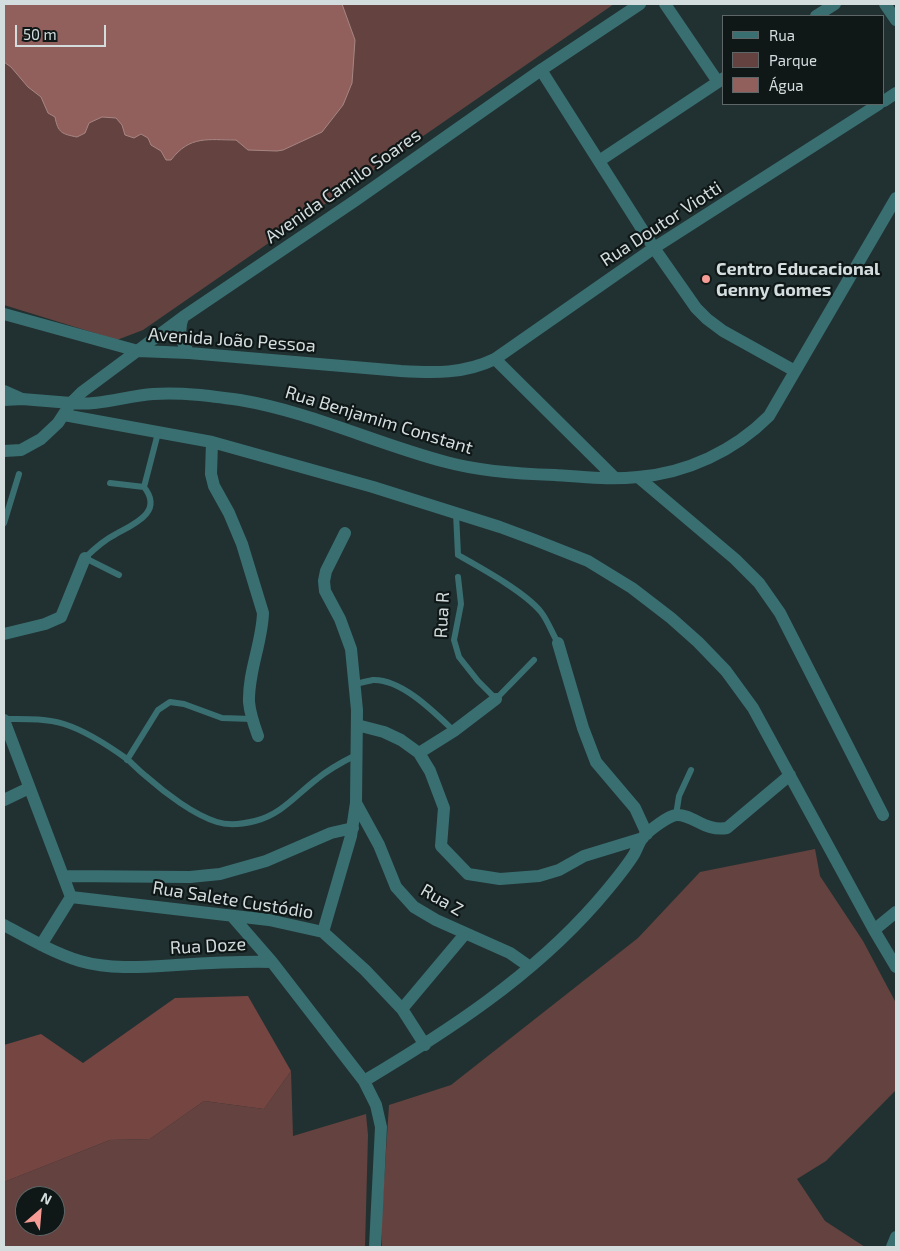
<!DOCTYPE html>
<meta charset="utf-8">
<style>
body{margin:0}
#map{position:relative;width:900px;height:1251px;overflow:hidden;background:#213131;font-family:"Exo 2",sans-serif}
canvas{display:block}
.frame{position:absolute;inset:0;border:5px solid #d4ddde;pointer-events:none}
.legend{position:absolute;left:722px;top:15px;width:162px;height:90px;box-sizing:border-box;background:#101717;border:1px solid #5e6667;margin:0;padding:6px 9px;list-style:none;font-size:15px;color:#d4ddde}
.legend li{display:flex;align-items:center;gap:10px;height:25px}
.legend b{width:25px;border:1px solid #5e6667}
.north{position:absolute;left:15px;top:1186px;width:50px;height:50px;box-sizing:border-box;background:#101717;border:1px solid #5e6667;border-radius:50%;rotate:27deg;font-size:14px;font-weight:700;line-height:20px;text-align:center;color:#d4ddde}
.north::after{content:'';display:block;margin:auto;width:18px;height:22px;background:#f59c96;clip-path:polygon(50% 0,100% 100%,50% 72%,0 100%)}
.scale{position:absolute;left:15px;top:25px;width:91px;height:22px;box-sizing:border-box;border:2px solid #d4ddde;border-top:0;padding-left:6px;font-size:15px;line-height:18px;white-space:nowrap;color:#d4ddde;-webkit-text-stroke:4px #101717;paint-order:stroke}
</style>
<div id="map">
<canvas width="900" height="1251"></canvas>
<div class="frame"></div>
<ul class="legend">
<li><b style="height:6px;background:#3a6f72"></b>Rua</li>
<li><b style="height:14px;background:#64423f"></b>Parque</li>
<li><b style="height:14px;background:#92605c"></b>Água</li>
</ul>
<div class="north">N</div>
<div class="scale">50 m</div>
</div>
<script>
const ctx = document.querySelector('canvas').getContext('2d');
ctx.lineJoin = 'round';
function paint(path, color) { ctx.fillStyle = color; ctx.fill(path, 'evenodd'); }
function stroke(path, color, width, dash) { ctx.strokeStyle = color; ctx.lineWidth = width; ctx.lineCap = dash ? 'butt' : 'round'; ctx.setLineDash(dash || []); ctx.stroke(path); }
function drawText(font, color, halo, rows, align = 'center') {
  ctx.font = font + ' "Exo 2",sans-serif'; ctx.lineWidth = 4.5; ctx.setLineDash([]); ctx.textBaseline = 'middle'; ctx.strokeStyle = halo; ctx.fillStyle = color; for (const [text, x, y, turn = 0] of rows) {
    ctx.save(); ctx.translate(x, y); ctx.rotate((+turn || 0) * Math.PI / 180); ctx.textAlign = isNaN(turn) ? turn : align; if (halo) ctx.strokeText(text, 0, 0); ctx.fillText(text, 0, 0); ctx.restore();
  }
}
const green = new Path2D(`
 M4,4H614L143,330L117,340L4,305Z
 M815,849L820,876L863,941L896,1003V1090L826,1161L797,1179L825,1221L865,1247H382L381,1228L389,1105L451,1085L638,938L700,872Z
 M291,1071L293,1136L366,1114L368,1135L365,1247H4V1182L110,1140L150,1139L204,1101L264,1109ZM25,1196H55V1226H25Z`);
const forest = new Path2D(`
 M248,996L291,1071L264,1109L204,1101L150,1139L110,1140L4,1182V1045L41,1034L83,1063L175,998Z`);
const water = new Path2D(`
 M4,4H342L355,40L352,83L343,105L322,132L283,150L277,151L248,150L236,140C208,140 190,135 171,160H166L161,151L151,145L148,138L141,134L134,138L125,135L122,125L116,118L102,117L89,123L85,133L77,137C62,134 58,133 55,117L48,113L41,97L28,87L11,67L4,62Z`);
const service = new Path2D(`
 M110,483L144,487
 M456,513L458,555C481,568 525,592 541,612C548,621 552,633 558,643
 M4,523L19,474
 M119,575L85,558C94,549 104,540 116,534C134,524 164,512 144,487L158,433
 M458,577L461,604L454,640L459,657L478,681L496,699L534,660
 M354,684C361,683 367,681 373,680C402,679 435,713 454,731
 M4,719C24,719 45,718 64,724C86,731 109,746 127,759C134,765 140,772 147,777C165,793 194,815 217,822C229,826 243,824 255,821C281,815 297,794 317,779C329,769 342,762 356,755
 M127,760L158,710L170,702L184,704L222,718L252,719
 M676,815L679,796L691,770`);
const minor = new Path2D(`
 M665,4L718,82
 M816,16L835,4
 M541,70L654,248L696,308L707,319L723,331L795,371
 M599,161L724,78
 M495,359L615,478
 M4,391L22,399
 M64,415L212,442L373,487L500,527L535,540L588,561L632,588L671,618L698,642L726,671L753,708L874,930L896,967
 M212,442L211,474L214,486L229,513L242,544L263,613C262,643 248,672 249,702C250,714 254,725 258,736
 M4,451L21,450L41,439L58,423L71,403C98,406 126,396 153,394C182,392 211,396 240,400C311,412 377,444 446,462C479,471 520,474 555,475C582,477 610,480 638,477C687,473 734,451 769,416L896,198
 M638,477L735,559L759,583L780,613L883,815
 M4,634L45,624L61,617L85,558
 M558,643L583,728L596,762L635,808L647,834
 M4,720L71,897
 M357,725L384,732L401,740L419,753L430,771L444,808L441,846L468,874L500,879L539,876L559,870L584,856L643,838
 M419,753L454,731L496,699
 M4,800L29,788
 M356,803L379,845L396,887L414,907L436,920L510,953L530,967
 M63,876L190,877L220,874L266,861L331,833L353,828
 M232,916L272,962
 M4,925C28,938 54,953 80,961C111,970 144,967 176,965C208,963 240,961 272,962L364,1081L376,1105L381,1127L375,1247
 M874,930L896,912
 M323,932L351,836L356,803L357,710L351,649L340,619L325,591L324,581L326,571L345,533
 M41,945L71,897L269,920L323,932L365,970L402,1009L425,1045
 M402,1009L465,934
 M364,1081C448,1031 531,977 596,903C609,888 622,873 633,856C637,850 639,841 644,836C650,830 668,816 676,815C693,814 705,832 727,828L790,775`);
const tertiary = new Path2D(`
 M885,4L896,20
 M884,101L896,93
 M4,314L138,351L189,353L401,371C434,373 464,374 495,359L654,248L879,104
 M183,317C178,331 180,340 189,353
 M4,400L22,399L71,403L82,392L183,317L356,200L541,70L640,4
 M892,1247L896,1237`);
const markers = [
 [706,279,5,"#f59c96"]
];
const streetNames = [
 ["Avenida Camilo Soares",343,186,-35],
 ["Rua Doutor Viotti",661,224,-33],
 ["Avenida João Pessoa",232,340,4],
 ["Rua Benjamim Constant",379,420,17],
 ["Rua R",442,615,-87],
 ["Rua Salete Custódio",233,900,9],
 ["Rua Z",442,900,30],
 ["Rua Doze",208,946,-3]
];
const poiNames = [
 ["Centro Educacional",716,269],
 ["Genny Gomes",716,290]
];
paint(green, '#64423f');
paint(forest, '#754542');
paint(water, '#92605c');
stroke(water, '#a68683', 1);
stroke(service, '#3a6f72', 6);
stroke(minor, '#3a6f72', 12);
stroke(tertiary, '#3a6f72', 12);
for (const [x, y, r, color] of markers) { const dot = new Path2D(); dot.arc(x, y, r, 0, 2 * Math.PI); ctx.fillStyle = color; ctx.fill(dot); stroke(dot, '#101717', 2); }
drawText('18px', '#d4ddde', '#101717', streetNames);
drawText('bold 18px', '#d4ddde', '#101717', poiNames, 'left');
</script>
